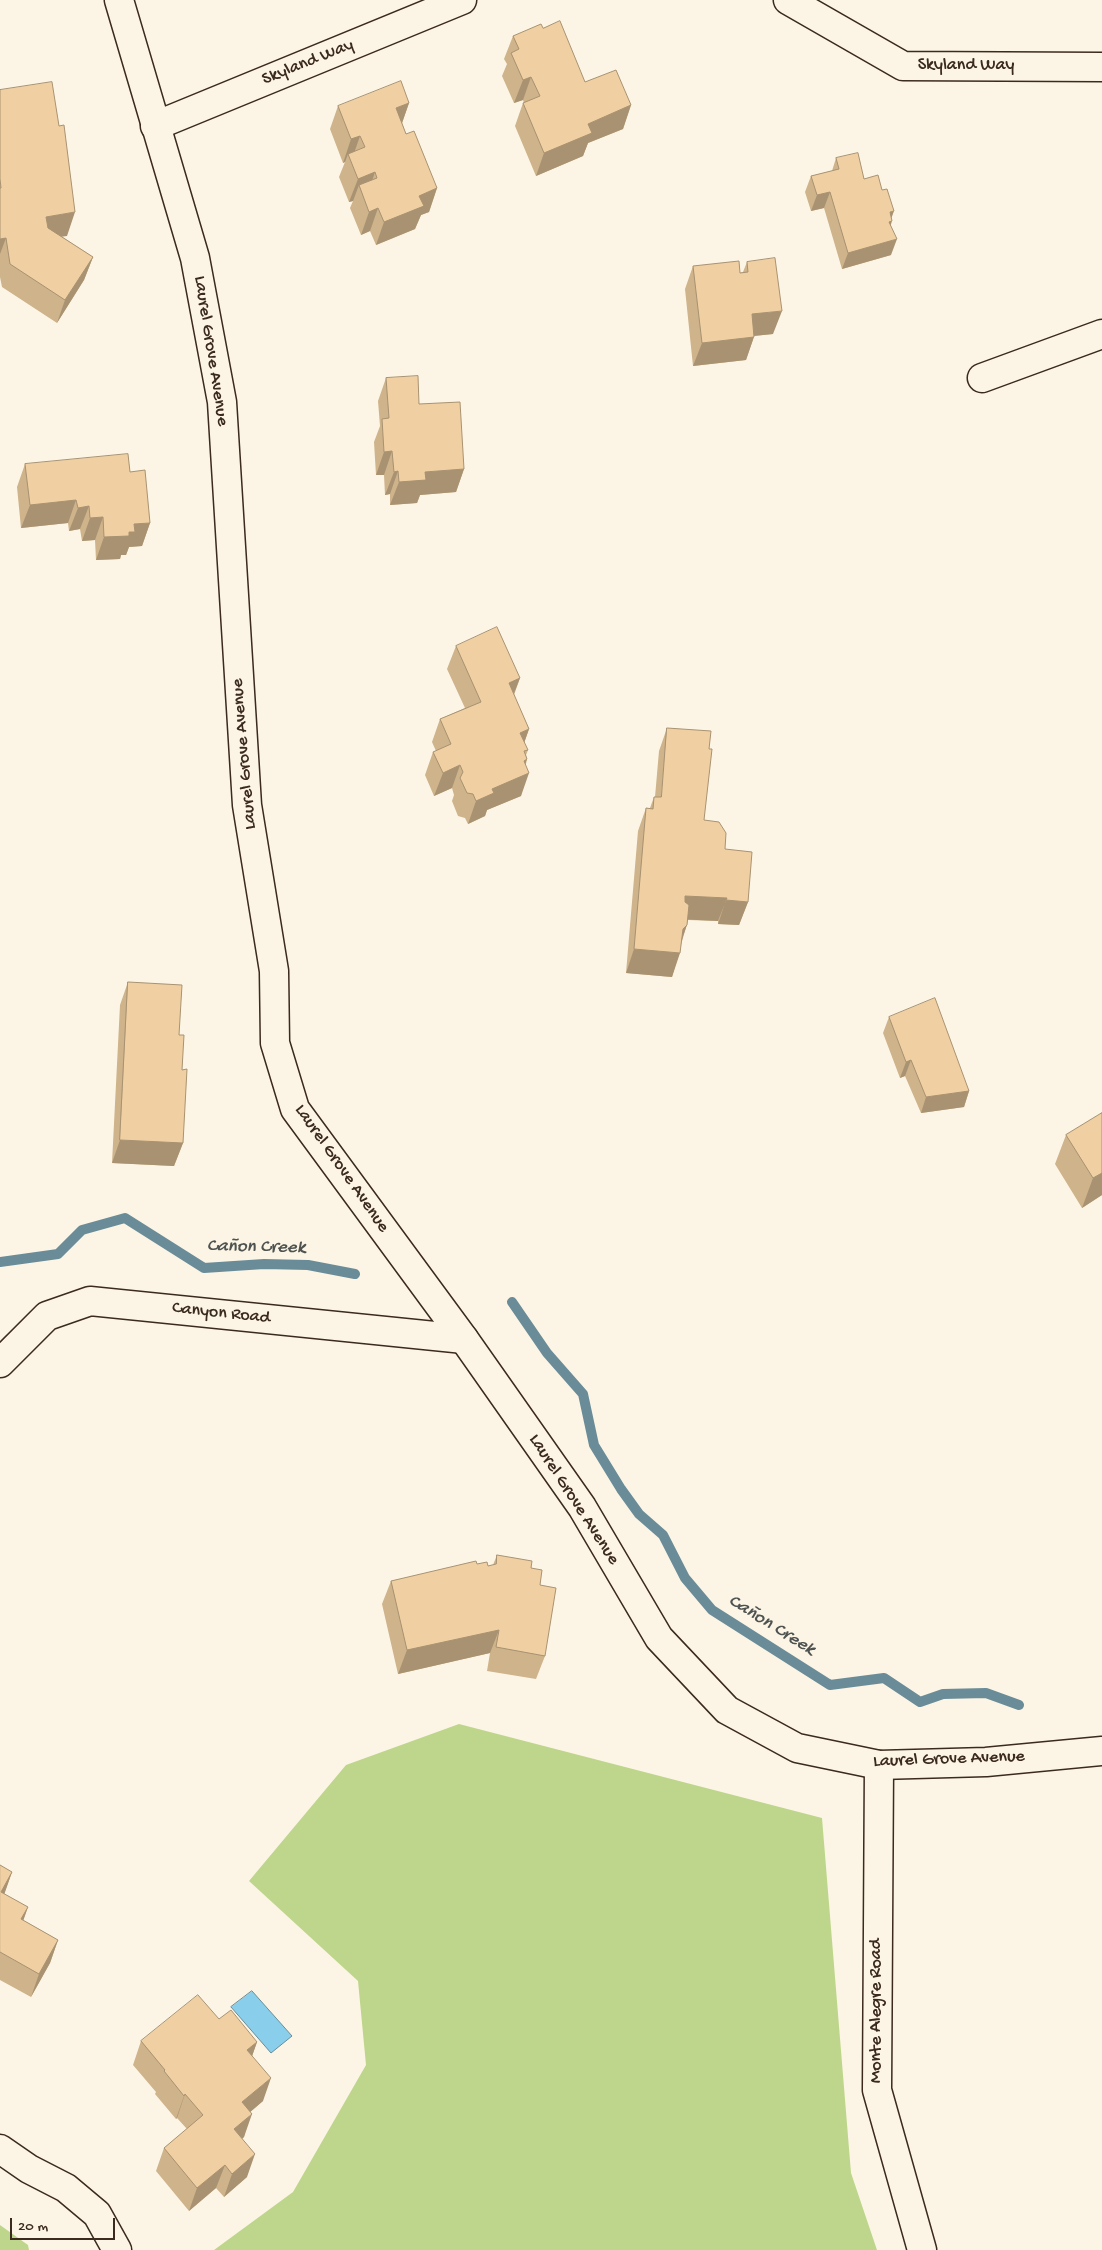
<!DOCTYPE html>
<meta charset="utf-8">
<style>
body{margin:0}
#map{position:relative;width:1102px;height:2250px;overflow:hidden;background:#fcf5e5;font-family:"Gochi Hand",sans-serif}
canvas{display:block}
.scale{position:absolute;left:10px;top:2218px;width:105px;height:22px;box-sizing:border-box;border:2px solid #3b2a1e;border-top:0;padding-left:6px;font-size:15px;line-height:18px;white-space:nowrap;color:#3b2a1e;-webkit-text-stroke:4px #fcf5e5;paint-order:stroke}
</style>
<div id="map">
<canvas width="1102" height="2250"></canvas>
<div class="scale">20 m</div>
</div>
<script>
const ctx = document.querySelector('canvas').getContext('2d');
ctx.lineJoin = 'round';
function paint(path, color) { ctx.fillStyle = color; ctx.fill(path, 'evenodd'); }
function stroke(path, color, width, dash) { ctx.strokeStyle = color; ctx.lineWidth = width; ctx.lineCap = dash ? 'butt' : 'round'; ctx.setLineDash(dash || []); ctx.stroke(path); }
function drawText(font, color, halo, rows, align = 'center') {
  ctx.font = font + ' "Gochi Hand",sans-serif'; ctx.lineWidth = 4.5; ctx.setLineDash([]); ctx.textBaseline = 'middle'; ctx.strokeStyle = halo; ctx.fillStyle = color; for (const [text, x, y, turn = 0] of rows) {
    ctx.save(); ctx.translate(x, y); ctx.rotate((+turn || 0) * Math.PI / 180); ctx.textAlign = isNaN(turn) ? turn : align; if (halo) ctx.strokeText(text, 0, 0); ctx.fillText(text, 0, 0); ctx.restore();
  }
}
const green = new Path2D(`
 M459,1724L822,1818L851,2173L877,2250H214L293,2192L366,2065L358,1981L249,1881L346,1765Z
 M0,2225L28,2245L29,2250H0Z`);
const water = new Path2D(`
 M252,1991L292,2036L271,2053L231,2007Z`);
const stream = new Path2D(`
 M0,1262L58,1254L82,1230L125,1218L204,1268L264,1264L308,1265L355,1274
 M512,1302L547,1353L583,1394L594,1445L621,1489L639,1514L663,1535L685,1578L712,1610L830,1685L884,1678L920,1702L943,1694L986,1693L1019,1705`);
const minor = new Path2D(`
 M788,0L903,66L1102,67
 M155,126L462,0
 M982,378L1102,334
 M0,1363L47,1316L90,1301L464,1339
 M879,1765L877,2090L922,2250
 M0,2149L29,2169L66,2188L97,2214L117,2250`);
const tertiary = new Path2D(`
 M119,0L195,258L222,402L247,805L274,971L275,1043L295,1109L464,1339L582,1507L659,1638L727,1710L797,1748L879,1765L986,1762L1102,1751`);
const wall = new Path2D(`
 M543,28L585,82L631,105L623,129L588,143L583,156L536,176L515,126L523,103H524L523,100L514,103L502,76L507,64L504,59L513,36Z
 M0,90L67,236H61L93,257L84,280L57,323L2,287L0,277Z
 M409,103L402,123L406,134L437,188L429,212L421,215L415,229L376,245L370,231L361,235L350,208L353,201L349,202L339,177L345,162L343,163L330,129L338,106Z
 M836,158L864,179L882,190L891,217V255L842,269L824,208L811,211L805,192L811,176L832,171Z
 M747,262L773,334L754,336L746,360L693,366L685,289L693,266L740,273L743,272Z
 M386,378L419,404L464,469L456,492L420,495L417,503L390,505V494L385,495L384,475H376L374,442L380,426L378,401Z
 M25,464L130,472L150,523L142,546L129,547L126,555H121L120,559L96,560L95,540L82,541L80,529L69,531L68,523L21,528L17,487Z
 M456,646L520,678L514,695L529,729L524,743L528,750L526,755L527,759L526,764L521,796L487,810L485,816L468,824L465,818L458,816L452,801L454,795L452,788L434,796L425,775L433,752L436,751L432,742L440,719L465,708L447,669Z
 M667,728L704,820L725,849L748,902L739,925L718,924V921L688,920L672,977L626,973L638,831L646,808H650L654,797H655L659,751Z
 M128,982L179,1035L182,1070L183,1143L174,1166L112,1163L120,1005Z
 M889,1017L969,1091L964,1107L921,1113L905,1076L900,1078L883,1033Z
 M1102,1113V1195L1082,1208L1055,1164L1066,1135Z
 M497,1555L531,1568L540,1585L545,1656L536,1679L487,1671L490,1653L398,1674L382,1604L391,1581L477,1564L488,1566L493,1565Z
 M0,1865L12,1872L4,1894L28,1907L23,1920L58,1940L50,1963L31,1997L0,1980Z
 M219,2019L257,2042L252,2056L263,2101L250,2112L244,2137L242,2139L247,2177L224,2197L216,2188L189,2211L156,2171L164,2148L187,2129L177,2118L176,2119L155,2094L156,2092L133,2065L141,2041Z`);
const shadedWall = new Path2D(`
 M531,77L523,100L514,103L523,80Z
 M409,103L401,126L396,108Z
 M631,105L623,129L588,143L583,156L536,176L544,153L588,124Z
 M360,136L352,159L348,154L345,162L343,163L351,139Z
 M375,172L367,196L359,185L353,201L349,202L358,179Z
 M437,188L429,212L421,215L415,229L376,245L384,222L419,196Z
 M830,192L824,208L811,211L817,195Z
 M378,208L370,231L361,235L369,212Z
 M894,211L890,222L892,221L887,237L890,212Z
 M75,212L67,236L38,240L46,217Z
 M6,238L0,254V239Z
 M897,239L891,255L842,269L848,253Z
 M93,257L84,280L57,323L65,300Z
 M782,311L773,334L743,337L752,314Z
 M754,337L746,360L693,366L702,343Z
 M392,451L384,475H376L384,452Z
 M464,469L456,492L420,495L417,503L390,505L399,482L425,472Z
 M398,471L390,494L385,495L394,472Z
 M76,500L68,523L21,528L30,505Z
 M89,506L80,529L69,531L78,508Z
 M103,517L95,540L82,541L90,518Z
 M150,523L142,546L129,547L126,555H121L120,559L96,560L104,537L129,532L134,524Z
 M520,678L511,701L509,683Z
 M529,729L521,752L520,733Z
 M527,759L521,776L529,773L521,796L487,810L485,816L468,824L476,801L524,761Z
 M460,765L452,788L434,796L443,773Z
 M685,896L727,898L718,921L677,919Z
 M726,900L748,902L739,925L718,924Z
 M687,925L679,948L683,929Z
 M634,949L680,953L672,977L626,973Z
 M911,1060L905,1076L900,1078L906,1062Z
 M969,1091L964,1107L921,1113L926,1097Z
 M120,1140L183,1143L174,1166L112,1163Z
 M1102,1173V1195L1082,1208L1093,1178Z
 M499,1630L490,1653L398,1674L407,1650Z
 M12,1872L4,1895L1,1892Z
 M28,1907L20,1930L21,1919Z
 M58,1940L50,1963L31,1997L39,1974Z
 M257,2042L249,2065L247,2050Z
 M271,2078L263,2101L234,2126L242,2102Z
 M185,2094L177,2118L176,2119L184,2096Z
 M252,2114L244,2137L226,2152L234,2129Z
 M255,2154L247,2177L224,2197L232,2174Z
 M225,2165L216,2188L189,2211L197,2188Z`);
const building = new Path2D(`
 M560,21L585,82L616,70L631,105L588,124L592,133L544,153L523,103L540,96L531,77L523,80L511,53L519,49L513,36L541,24L543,28Z
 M401,81L409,103L396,108L406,134L414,131L437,188L419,196L424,206L384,222L378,208L369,212L359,185L377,178L375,172L358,179L348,154L365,147L360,136L351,139L338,106Z
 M52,82L59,126L64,125L75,212L46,217L48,228L93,257L65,300L10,264L6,238L0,239V188H1L0,179V90Z
 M858,153L864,179L878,175L882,190L887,189L894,211L890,212L892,221L889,222L897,239L848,253L830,192L817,195L811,176L839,169L836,158Z
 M775,258L782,311L752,314L754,337L702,343L693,266L739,261L740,273L748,272L747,262Z
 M418,376L419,404L460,402L464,469L425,472L426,480L399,482L398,471L394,472L392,451L384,452L382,419L389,418L386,378Z
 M128,454L130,472L145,470L150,523L134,524L135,532H129V536L104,537L103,517L90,518L89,506L78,508L76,500L30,505L25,464Z
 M497,627L520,678L509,683L529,729L520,733L528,750L524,751L527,759L524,761L529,773L492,789L494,793L476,801L473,794L467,793L460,778L463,772L460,765L443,773L433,752L451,744L440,719L481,702L456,646Z
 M667,728L711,731L709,749H712L704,820L719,822L726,833L725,849L752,852L748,902L726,900L727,898L685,896V902L689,905L687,925L683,929L680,953L634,949L646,808L653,809L654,797H661Z
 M128,982L182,985L179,1035H184L182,1070L187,1069L183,1143L120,1140Z
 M935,998L969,1091L926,1097L911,1060L906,1062L889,1017Z
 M1102,1113V1173L1093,1178L1066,1135Z
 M497,1555L532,1561L531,1568L542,1570L540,1585L556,1588L545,1656L496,1647L499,1630L407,1650L391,1581L476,1561L477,1564L487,1562L488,1566L496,1564Z
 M0,1865L12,1872L1,1892L28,1907L21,1919L58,1940L39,1974L0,1952Z
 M198,1995L219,2019L231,2010L257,2042L247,2050L271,2078L242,2102L252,2114L234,2129L255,2154L232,2174L225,2165L197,2188L164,2148L203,2115L185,2094L184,2096L164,2071L165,2070L141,2041Z`);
const streetNames = [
 ["Skyland Way",308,63,-22],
 ["Skyland Way",966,66],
 ["Laurel Grove Avenue",210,351,81],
 ["Laurel Grove Avenue",245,754,-95],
 ["Laurel Grove Avenue",341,1169,55],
 ["Canyon Road",221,1314,6],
 ["Laurel Grove Avenue",573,1500,57],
 ["Laurel Grove Avenue",949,1760,-2],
 ["Monte Alegre Road",877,2011,-90]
];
const waterNames = [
 ["Cañon Creek",256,1248,1],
 ["Cañon Creek",771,1626,32]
];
paint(green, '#bed68c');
paint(water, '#89ceea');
stroke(water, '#6a8c98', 1);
stroke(stream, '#6a8c98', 10);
stroke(minor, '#3b2a1e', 31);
stroke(tertiary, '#3b2a1e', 31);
stroke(minor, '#fcf5e5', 28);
stroke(tertiary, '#fcf5e5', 28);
paint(wall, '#ceb38b');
paint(shadedWall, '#a89271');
paint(building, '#f0d0a2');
stroke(building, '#a89271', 1);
drawText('18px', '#3b2a1e', '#fcf5e5', streetNames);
drawText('italic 19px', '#4e5351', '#fcf5e5', waterNames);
</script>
